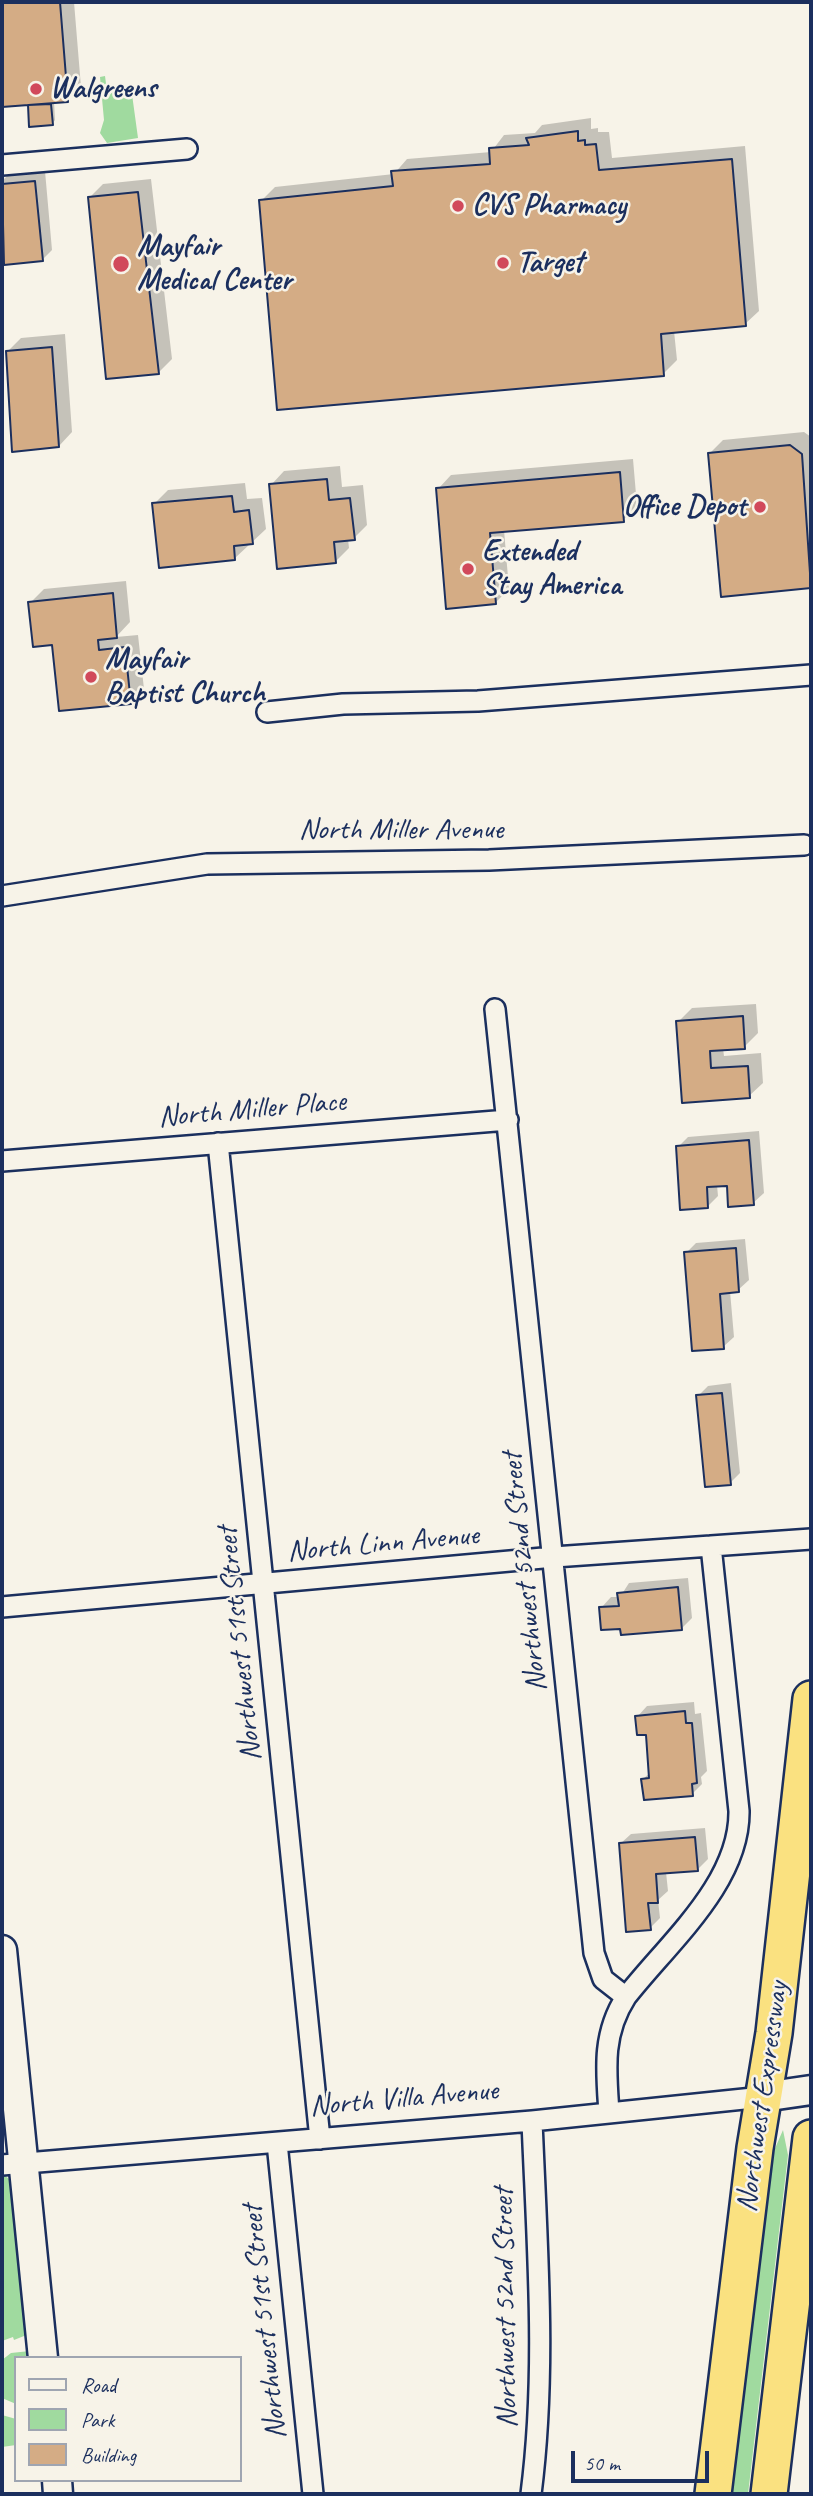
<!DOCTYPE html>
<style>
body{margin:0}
#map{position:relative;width:813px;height:2496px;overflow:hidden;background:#f7f3e8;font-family:Caveat,sans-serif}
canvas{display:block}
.frame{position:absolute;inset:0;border:4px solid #1b2f5e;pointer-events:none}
.legend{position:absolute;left:14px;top:2356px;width:228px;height:126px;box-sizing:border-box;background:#f7f3e8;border:2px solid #9fa5b1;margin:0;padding:9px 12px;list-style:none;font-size:21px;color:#1b2f5e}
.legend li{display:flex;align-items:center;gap:14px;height:35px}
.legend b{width:35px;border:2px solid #9fa5b1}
.scale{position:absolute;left:571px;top:2451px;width:138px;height:32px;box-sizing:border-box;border:4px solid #1b2f5e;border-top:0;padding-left:9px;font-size:21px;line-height:24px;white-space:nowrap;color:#1b2f5e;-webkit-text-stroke:5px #f7f3e8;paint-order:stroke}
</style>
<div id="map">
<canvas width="813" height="2496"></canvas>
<div class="frame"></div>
<ul class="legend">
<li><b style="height:9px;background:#f7f3e8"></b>Road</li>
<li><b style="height:19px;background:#a0da9f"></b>Park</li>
<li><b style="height:19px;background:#d4ac85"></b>Building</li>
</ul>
<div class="scale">50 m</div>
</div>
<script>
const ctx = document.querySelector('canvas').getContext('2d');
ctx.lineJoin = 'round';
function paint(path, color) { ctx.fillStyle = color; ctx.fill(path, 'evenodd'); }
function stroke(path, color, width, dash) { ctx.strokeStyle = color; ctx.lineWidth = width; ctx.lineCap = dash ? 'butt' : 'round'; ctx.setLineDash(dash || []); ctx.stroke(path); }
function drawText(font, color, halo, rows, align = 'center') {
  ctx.font = font + ' Caveat,sans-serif'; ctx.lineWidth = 5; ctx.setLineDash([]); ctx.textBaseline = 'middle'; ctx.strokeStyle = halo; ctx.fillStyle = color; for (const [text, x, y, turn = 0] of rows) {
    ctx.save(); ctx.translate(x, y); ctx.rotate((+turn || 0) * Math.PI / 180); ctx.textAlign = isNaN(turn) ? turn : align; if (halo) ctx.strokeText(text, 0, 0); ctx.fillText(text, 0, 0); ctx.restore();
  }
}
const green = new Path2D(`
 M105,76L107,91L131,87L138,138L107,143L100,133L104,120L100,77Z
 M783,2130L788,2155L748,2494H731L770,2160Z
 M3,2174L15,2184L29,2334L14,2340L13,2337L2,2341Z
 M30,2351L33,2358H16V2404L2,2398V2360L11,2353Z
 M2,2415L16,2419V2445L2,2447Z`);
const shadow = new Path2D(`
 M2,2H74L81,87L67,100L54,101L55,120L53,123L31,125L29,103L2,106Z
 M591,118V129L598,128V132H609L612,158L745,146L759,311L745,324L674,331L677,360L663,374L261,201L275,187L394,174L407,159L491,152L504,135L535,133L542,125Z
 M45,171L52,250L42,260L5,263L2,181L8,175Z
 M151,179L172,359L158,373L90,197L103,184Z
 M65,334L72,432L59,446L8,351L21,338Z
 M804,432L811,437V586L723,595L710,453L723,440Z
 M633,459L637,506L623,520L504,530L509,589L495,603L438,489L451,475Z
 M340,466L342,487L363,485L367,525L354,538L348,539L349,548L335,562L271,485L284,471Z
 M245,483L247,499L262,498L266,529L234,559L154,504L168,490Z
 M126,581L130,622L116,637L138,635L144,689L130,702L53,643L30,603L44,589Z
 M756,1004L758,1033L744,1047L723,1048L724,1056L761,1053L763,1083L749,1096L684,1101L678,1022L692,1008Z
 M759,1131L764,1193L753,1203L728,1184L717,1185L718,1196L708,1206L678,1147L688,1137Z
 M745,1239L749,1280L738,1290L730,1291L734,1337L723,1347L686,1253L696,1243Z
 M731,1383L740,1473L730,1483L698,1396L708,1386Z
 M688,1578L692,1618L681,1629L622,1627L601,1608L611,1597H620L629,1583Z
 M694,1702L695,1714L701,1713L707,1771L701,1777L702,1784L692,1794L643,1779L651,1772L647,1733L637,1717L647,1706Z
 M705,1828L708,1859L698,1869L666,1872L668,1891L658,1900L660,1918L650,1928L620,1844L631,1834Z`);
const building = new Path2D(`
 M2,2H60L68,102L2,107Z
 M51,104L53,125L29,127L28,105Z
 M578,131V141L585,140V145L596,144L599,170L732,159L746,326L661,334L664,376L277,410L259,200L393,186L391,171L490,164L489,148L529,145L526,138Z
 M35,181L43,261L4,265L2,184Z
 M138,192L159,374L106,379L88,197Z
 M52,347L59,447L12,452L6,351Z
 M790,445L802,454L811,588L721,597L708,453Z
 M620,472L624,522L490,533L496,604L446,609L436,488Z
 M327,479L329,500L350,498L355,540L334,542L336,563L277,569L269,484Z
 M232,496L234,512L249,510L253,544L234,546L235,560L159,568L152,503Z
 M113,593L117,638L98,640L99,650L125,647L131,704L59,711L52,645L33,647L28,602Z
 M743,1016L745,1049L710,1051L711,1068L748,1066L750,1098L682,1103L676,1021Z
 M749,1140L754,1205L728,1207L727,1186L707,1187L708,1208L680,1210L676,1146Z
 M736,1248L739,1292L720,1294L724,1349L692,1351L684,1252Z
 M722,1393L731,1485L705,1487L696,1395Z
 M678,1587L682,1630L621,1635L620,1629L601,1630L599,1607L619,1606L617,1593Z
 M685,1711L686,1723H692L697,1783L692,1784L693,1796L644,1800L641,1779L649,1778L646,1735H637L635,1716Z
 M695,1837L698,1871L656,1874L658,1903H648L651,1930L626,1932L619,1843Z`);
const street = new Path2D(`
 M2,165L187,149
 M267,712L343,704L478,701L811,675
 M2,896L207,864L489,860L804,845
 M495,1009L594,1953L603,1979L626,1997C602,2034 606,2070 609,2112
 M218,1143L320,2139
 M2,1161L508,1120
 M2,1607L554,1557L811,1539
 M626,1997C668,1943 740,1883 739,1811L711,1546
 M277,2143L313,2494
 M2,2165L532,2121L763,2097
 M531,2494C547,2370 537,2246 532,2121`);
const secondary = new Path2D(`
 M2,1950L43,2358
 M763,2097L811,2090
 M57,2480L58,2494`);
const highway = new Path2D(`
 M713,2494L755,2148L774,2033L811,1699
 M769,2494L811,2138`);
const markers = [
 [36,89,7,"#d1495b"],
 [458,206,7,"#d1495b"],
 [503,263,7,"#d1495b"],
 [121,264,9,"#d1495b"],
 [760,507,7,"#d1495b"],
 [468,569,7,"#d1495b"],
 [91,677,7,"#d1495b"]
];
const poiNames = [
 ["Walgreens",50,89],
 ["CVS Pharmacy",472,206],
 ["Mayfair",137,247],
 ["Medical Center",137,281],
 ["Target",517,263],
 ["Office Depot",746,507,"right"],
 ["Extended",482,552],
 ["Stay America",482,586],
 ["Mayfair",105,660],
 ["Baptist Church",105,694]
];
const streetNames = [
 ["North Miller Avenue",401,830],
 ["North Miller Place",252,1110,-5],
 ["North Linn Avenue",383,1544,-5],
 ["Northwest 52nd Street",525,1572,-96],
 ["Northwest 51st Street",240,1644,-96],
 ["Northwest Expressway",763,2097,-82],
 ["North Villa Avenue",404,2099,-5],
 ["Northwest 52nd Street",506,2308,-91],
 ["Northwest 51st Street",265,2322,-96]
];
paint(green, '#a0da9f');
paint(shadow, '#0003');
paint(building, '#d4ac85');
stroke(building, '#1b2f5e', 2);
stroke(street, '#1b2f5e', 24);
stroke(secondary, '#1b2f5e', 33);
stroke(highway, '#1b2f5e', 40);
stroke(street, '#f7f3e8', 19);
stroke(secondary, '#f7f3e8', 28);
stroke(highway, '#fae180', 35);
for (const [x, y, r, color] of markers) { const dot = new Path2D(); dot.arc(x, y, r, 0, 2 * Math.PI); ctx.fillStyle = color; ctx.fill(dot); stroke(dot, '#f7f3e8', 2.5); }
drawText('bold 30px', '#1b2f5e', '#f7f3e8', poiNames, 'left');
drawText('30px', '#1b2f5e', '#f7f3e8', streetNames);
</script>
